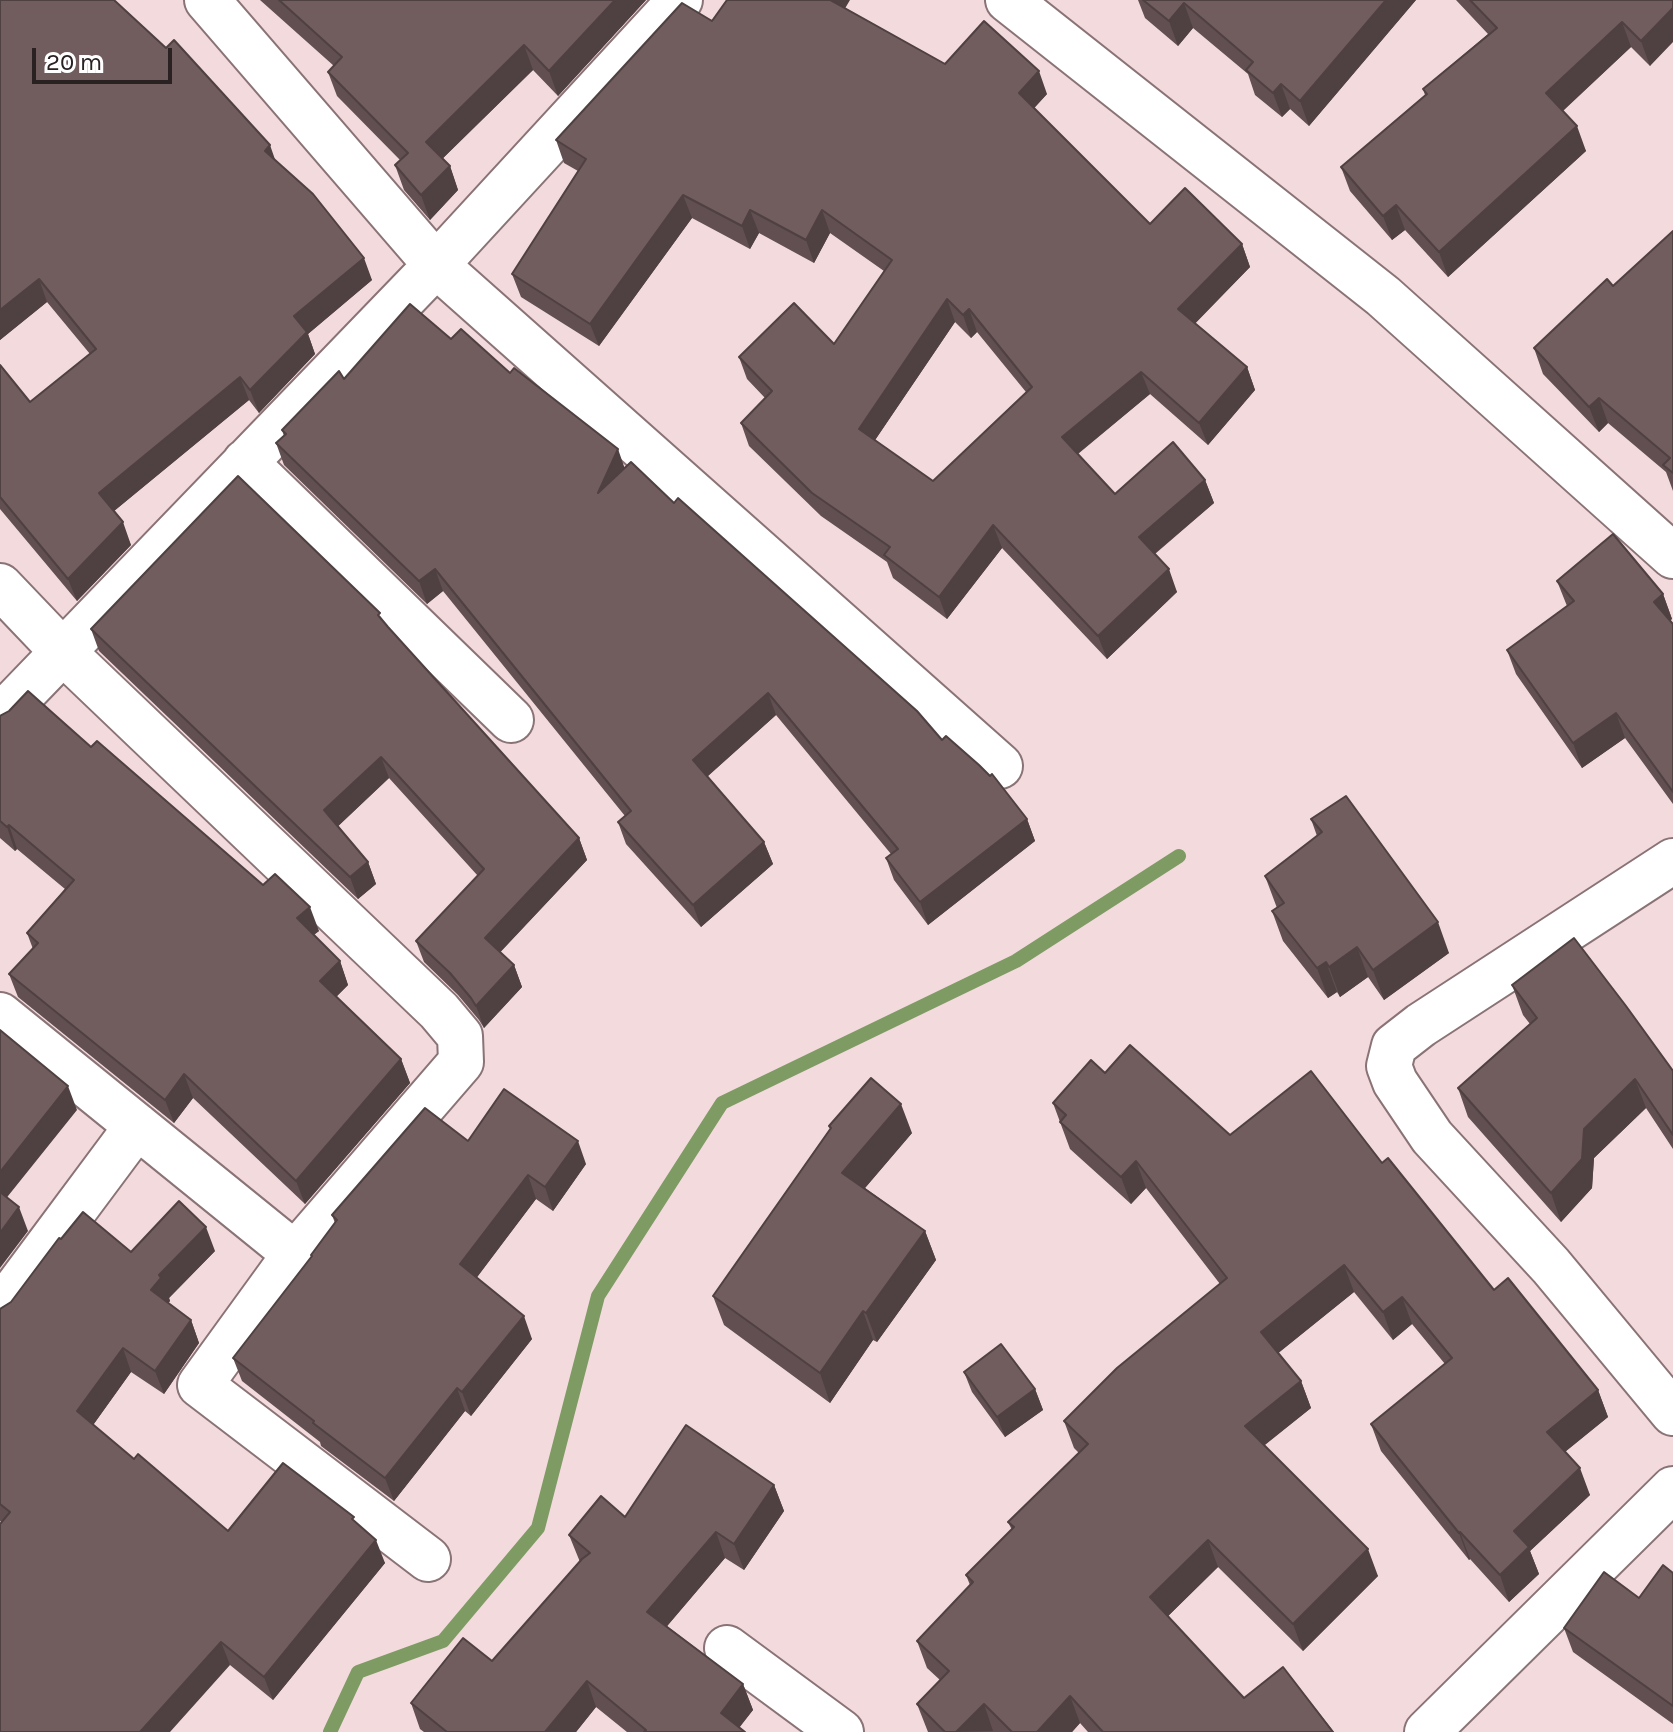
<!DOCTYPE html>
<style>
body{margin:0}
#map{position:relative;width:1673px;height:1732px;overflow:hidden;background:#f3dadd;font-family:Karla,sans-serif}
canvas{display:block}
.scale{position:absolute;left:32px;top:48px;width:140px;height:36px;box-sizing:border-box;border:4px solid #2a2122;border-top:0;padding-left:10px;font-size:24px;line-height:28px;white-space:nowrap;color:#2a2122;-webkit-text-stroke:6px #fff;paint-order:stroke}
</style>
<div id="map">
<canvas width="1673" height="1732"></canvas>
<div class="scale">20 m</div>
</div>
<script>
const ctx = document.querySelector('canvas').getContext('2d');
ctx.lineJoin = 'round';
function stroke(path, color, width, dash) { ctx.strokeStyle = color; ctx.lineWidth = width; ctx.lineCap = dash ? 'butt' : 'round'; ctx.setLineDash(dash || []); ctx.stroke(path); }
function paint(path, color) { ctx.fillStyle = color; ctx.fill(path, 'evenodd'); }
const stream = new Path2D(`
 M330,1732L358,1672L443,1641L538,1528L598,1296L722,1103L1016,961L1179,856`);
const minor = new Path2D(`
 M207,0L436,265L1000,766
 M1008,0L1383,296L1673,556
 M245,462L511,720
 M0,586L63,652L439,1011L460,1036L461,1062L295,1254L200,1385L428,1559
 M0,717L436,265L680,0
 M1673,861L1421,1025L1394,1046L1389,1066L1395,1082L1432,1137L1551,1266L1673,1413
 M0,1015L295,1254
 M0,1310L137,1126
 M727,1648L841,1732
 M1427,1732L1673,1489`);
const wall = new Path2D(`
 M0,0L275,160L372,280L308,334L315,354L259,413L249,400L114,511L131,545L77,601L0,509V365L30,402L90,354L47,302L0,340Z
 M260,0H646L558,96L533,70L442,159L450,166L458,190L430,220L404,190L395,165L400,160L337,96L328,72L334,66Z
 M1138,0H1416L1309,126L1290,109L1282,117L1255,95L1248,74L1193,28L1178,46L1145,18Z
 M1456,0H1673L1650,66L1631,47L1563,111L1586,151L1448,277L1405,230L1392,240L1350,191L1341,167L1425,95L1423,89L1488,34Z
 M845,8L945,64L1047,94L1034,108L1150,224L1242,244L1250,267L1195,323L1247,367L1255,390L1208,445L1150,394L1078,454L1115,494L1205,480L1214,503L1155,554L1177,592L1107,659L1002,548L947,619L893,578L887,562L821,516L749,446L741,423L765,398L747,379L739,357L834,344L884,271L830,233L814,263L759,233L750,249L692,218L599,346L521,297L512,274L578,171L564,163L556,140L712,21ZM955,322L971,338L977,332L1026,392L933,481L875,440Z
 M1673,231V491L1666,472L1608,423L1599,432L1543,374L1534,348L1613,286Z
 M451,339L510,373L624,468L674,503L942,740L1027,819L1035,841L928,925L894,880L886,858L891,854L776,715L707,777L764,842L773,864L701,927L626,844L618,822L625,816L443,591L427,604L284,465L276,443L284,436L282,430L344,379Z
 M1557,581L1663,594L1672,619L1670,620L1673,624V804L1625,738L1582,768L1516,674L1507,650L1567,606Z
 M382,620L579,838L587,860L500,952L514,965L522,987L484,1028L479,1020L458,995L424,962L416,941L478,876L389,778L338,826L368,862L376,884L358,899L99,651L91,629Z
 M0,716L91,747L319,931L313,935L340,961L348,985L336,997L401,1059L410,1083L305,1204L193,1098L174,1123L18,997L9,974L33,949L27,933L65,889L17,849L15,851L0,838Z
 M1311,819L1449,953L1384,1000L1368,977L1340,997L1337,992L1328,998L1283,941L1272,911L1277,908L1265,876L1317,836Z
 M1512,985L1658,1053L1673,1071V1149L1646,1108L1594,1158L1592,1188L1561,1222L1468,1117L1458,1088L1530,1024L1523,1015Z
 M1105,1073L1230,1135L1382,1163L1494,1290L1598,1390L1608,1417L1565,1452L1590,1495L1530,1551L1539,1574L1509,1602L1470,1559L1469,1560L1381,1451L1371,1424L1445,1364L1412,1324L1393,1340L1354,1292L1278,1353L1301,1381L1311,1408L1264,1445L1378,1576L1303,1651L1218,1567L1168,1616L1244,1698L1283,1667L1334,1732H1088L1080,1723L1072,1732H928L917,1704L940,1680L927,1668L917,1641L970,1585L966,1575L1012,1530L1008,1522L1079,1453L1074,1448L1064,1421L1220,1284L1146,1188L1131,1204L1070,1149L1053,1103Z
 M829,1126L912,1133L865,1188L925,1231L936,1260L877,1342L873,1340L830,1403L724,1325L713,1296L830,1129Z
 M468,1141L586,1164L553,1211L536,1199L476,1278L532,1339L471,1416L465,1411L394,1501L321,1446L320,1442L242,1381L233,1358L311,1257V1255L335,1223L332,1215Z
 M61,1239L131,1252L215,1251L169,1298L170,1301L168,1303L191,1320L199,1343L164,1394L131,1372L93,1425L134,1459L228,1531L356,1523L385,1563L273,1700L230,1665L0,1521V1309L11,1302Z
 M964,1372L1035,1389L1043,1410L1005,1437L972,1392Z
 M774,1485L784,1511L744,1570L725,1558L667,1626L743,1684L753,1710L739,1727L745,1732H627L596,1707L576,1732H424L420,1729L411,1703L492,1661L580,1562L569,1535L625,1517Z
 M1673,1573V1724L1573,1652L1564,1628L1639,1598Z`);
const shadedWall = new Path2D(`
 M615,0H646L558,96L549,71Z
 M829,0H850L837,22Z
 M1386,0H1416L1309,126L1300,101Z
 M1184,3L1193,28L1178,46L1169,21Z
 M1673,8V42L1650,66L1641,41Z
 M1622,22L1631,47L1555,118L1546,93Z
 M524,45L533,70L435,166L426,142Z
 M1039,71L1047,94L1027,116L1019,93Z
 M1281,84L1290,109L1282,117L1273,93Z
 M1577,126L1586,151L1448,277L1439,252Z
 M270,145L278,168L265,151Z
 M450,166L458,190L430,220L421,195Z
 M683,195L692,218L599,346L590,324Z
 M1396,205L1405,230L1392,240L1383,216Z
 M750,210L759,233L750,249L742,226Z
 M822,210L830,233L814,263L806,240Z
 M1242,244L1250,267L1187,332L1178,309Z
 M364,258L372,280L308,334L315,354L259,413L250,390L294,316Z
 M39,279L47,302L0,340V310Z
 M947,299L955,322L867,452L859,429Z
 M969,309L977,332L971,338L963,315Z
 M1247,367L1255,390L1208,445L1199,423Z
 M1141,372L1150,394L1070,460L1062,437Z
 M240,377L249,400L108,516L99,493Z
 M1599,398L1608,423L1599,432L1589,407Z
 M618,449L626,472L598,493Z
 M1205,480L1214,503L1147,560L1139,537Z
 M123,522L131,545L77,601L68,579Z
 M993,525L1002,548L947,619L939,597Z
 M435,569L443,591L427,604L419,581Z
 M1169,569L1177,592L1107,659L1098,636Z
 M1663,594L1672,619L1663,626L1654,602Z
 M768,693L776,715L701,782L693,760Z
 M1616,713L1625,738L1582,768L1573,743Z
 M381,757L389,778L332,832L324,810Z
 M1027,819L1035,841L928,925L920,902Z
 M9,825L17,849L15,851L7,827Z
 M579,838L587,860L493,960L485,938Z
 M764,842L773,864L701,927L693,905Z
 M368,862L376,884L358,899L350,877Z
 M310,907L319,931L305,942L297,918Z
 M1438,922L1449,953L1384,1000L1373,970Z
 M1357,947L1368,977L1340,997L1329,967Z
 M340,961L348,985L328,1005L320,981Z
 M1326,962L1337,992L1328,998L1317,968Z
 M514,965L522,987L484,1028L476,1006Z
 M401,1059L410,1083L305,1204L296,1181Z
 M184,1074L193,1098L174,1123L165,1100Z
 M1635,1079L1646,1108L1594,1158L1592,1188L1561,1222L1551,1193L1584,1129Z
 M68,1086L77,1110L0,1206V1172Z
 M901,1104L912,1133L853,1202L842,1173Z
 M578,1141L586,1164L553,1211L545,1187Z
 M1136,1161L1146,1188L1131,1204L1121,1177Z
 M528,1175L536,1199L469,1288L460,1264Z
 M19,1207L28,1231L0,1268V1233Z
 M206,1227L215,1251L169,1298L170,1301L159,1314L151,1290L159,1275Z
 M925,1231L936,1260L877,1342L866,1313Z
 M1344,1265L1354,1292L1271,1359L1261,1332Z
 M1402,1297L1412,1324L1393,1340L1383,1312Z
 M863,1311L873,1340L830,1403L820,1373Z
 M524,1316L532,1339L471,1416L462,1392Z
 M191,1320L199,1343L164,1394L155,1371Z
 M123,1348L131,1372L86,1435L77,1411Z
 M1301,1381L1311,1408L1255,1453L1245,1426Z
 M457,1388L465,1411L394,1501L385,1478Z
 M1035,1389L1043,1410L1005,1437L997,1417Z
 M1598,1390L1608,1417L1556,1459L1547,1432Z
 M1580,1468L1590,1495L1530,1551L1539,1574L1509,1602L1500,1575L1514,1531Z
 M774,1485L784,1511L744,1570L734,1544Z
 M716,1532L725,1558L657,1638L647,1612Z
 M1460,1532L1470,1559L1469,1560L1459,1533Z
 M376,1540L385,1563L273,1700L264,1677Z
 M1208,1540L1218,1567L1160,1624L1150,1597Z
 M1368,1549L1378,1576L1303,1651L1293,1624Z
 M221,1642L230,1665L170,1732H140Z
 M587,1681L596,1707L576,1732H545Z
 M743,1684L753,1710L736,1732L721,1713Z
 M1070,1696L1080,1723L1072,1732H1037Z
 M984,1704L993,1731L956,1732Z`);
const building = new Path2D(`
 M0,0H114L166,48L174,40L270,145L265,151L313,194L364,258L294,316L307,332L250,390L240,377L99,493L123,522L68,579L0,497V365L30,402L96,349L39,279L0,310Z
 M279,0H615L549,71L524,45L426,142L450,166L421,195L395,165L408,153L328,72L342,57Z
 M727,0H830L945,64L984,21L1039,71L1019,93L1150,224L1185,188L1242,244L1178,309L1247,367L1199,423L1141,372L1062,437L1115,494L1173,442L1205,480L1139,537L1169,569L1098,636L993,525L939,597L884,555L890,547L812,493L741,423L772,391L739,357L794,303L834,344L892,260L822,210L806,240L750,210L742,226L683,195L590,324L512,274L586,159L556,140L682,3L712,21ZM947,299L963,315L969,309L1032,387L933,481L859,429Z
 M1143,0H1386L1300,101L1281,84L1273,93L1246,70L1253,62L1184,3L1169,21Z
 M1470,0H1673V8L1641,41L1622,22L1546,93L1577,126L1439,252L1396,205L1383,216L1341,167L1427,94L1423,89L1497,28Z
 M1673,231V473L1663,465L1670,458L1599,398L1589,407L1534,348L1607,279L1613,286Z
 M410,304L451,339L461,329L510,373L514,368L618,449L598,493L631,462L674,503L678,498L917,711L942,740L946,736L979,765L990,776L992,774L1027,819L920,902L886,858L898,849L768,693L693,760L764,842L693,905L618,822L631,811L435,569L419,581L276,443L286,434L282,430L339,371L344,379Z
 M238,476L380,613L378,615L388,627L579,838L485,938L514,965L476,1006L471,998L450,973L416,941L484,869L381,757L324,810L368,862L350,877L91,629Z
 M1613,534L1663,594L1654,602L1673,624V792L1616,713L1573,743L1507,650L1574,601L1557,581Z
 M28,691L91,747L97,741L263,885L275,874L310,907L297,918L340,961L320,981L401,1059L296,1181L184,1074L165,1100L9,974L38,943L27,933L74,880L9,825L7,827L0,821V716L9,711Z
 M1346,796L1438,922L1373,970L1357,947L1329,967L1326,962L1317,968L1272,911L1284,903L1265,876L1322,832L1311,819Z
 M1574,938L1626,1006L1673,1071V1135L1635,1079L1584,1129L1582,1159L1551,1193L1458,1088L1537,1018L1512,985Z
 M0,1030L68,1086L0,1172Z
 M1130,1045L1230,1135L1311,1071L1382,1163L1388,1158L1494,1290L1508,1278L1598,1390L1547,1432L1580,1468L1514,1531L1529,1547L1500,1575L1460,1532L1459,1533L1371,1424L1452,1358L1402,1297L1383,1312L1344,1265L1261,1332L1301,1381L1245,1426L1368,1549L1293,1624L1208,1540L1150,1597L1244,1698L1283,1667L1333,1732H1103L1070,1696L1037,1732H1012L984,1704L956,1732H945L917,1704L949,1671L917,1641L973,1582L966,1575L1014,1527L1008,1522L1088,1444L1064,1421L1117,1368L1227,1278L1136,1161L1121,1177L1060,1122L1066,1115L1053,1103L1091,1060L1105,1073Z
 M871,1078L901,1104L842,1173L925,1231L866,1313L863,1311L820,1373L713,1296L831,1128L829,1126Z
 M504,1089L578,1141L545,1187L528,1175L460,1264L524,1316L462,1392L457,1388L385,1478L313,1423L314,1421L233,1358L312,1256L311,1255L337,1220L332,1215L425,1108L468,1141Z
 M0,1192L19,1207L0,1233Z
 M179,1201L206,1227L159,1275L161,1278L151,1290L191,1320L155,1371L123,1348L77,1411L134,1459L138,1454L228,1531L283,1463L354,1517L352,1519L376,1540L264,1677L221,1642L140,1732H0V1524L10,1512L0,1504V1309L11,1302L59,1238L61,1239L83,1212L131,1252Z
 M1001,1344L1035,1389L997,1417L964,1372Z
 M686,1425L774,1485L734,1544L716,1532L647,1612L743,1684L721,1713L745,1732H644L646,1730L587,1681L545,1732H447L411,1703L463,1638L492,1661L582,1559L590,1553L569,1535L601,1496L625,1517Z
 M1663,1565L1673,1573V1706L1564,1628L1604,1572L1639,1598Z`);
stroke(stream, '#7e9b63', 14);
stroke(minor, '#8a7376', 48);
stroke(minor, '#fff', 44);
paint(wall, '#614f51');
paint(shadedWall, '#4f4042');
paint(building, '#715c5e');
stroke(building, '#4f4042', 2);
</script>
